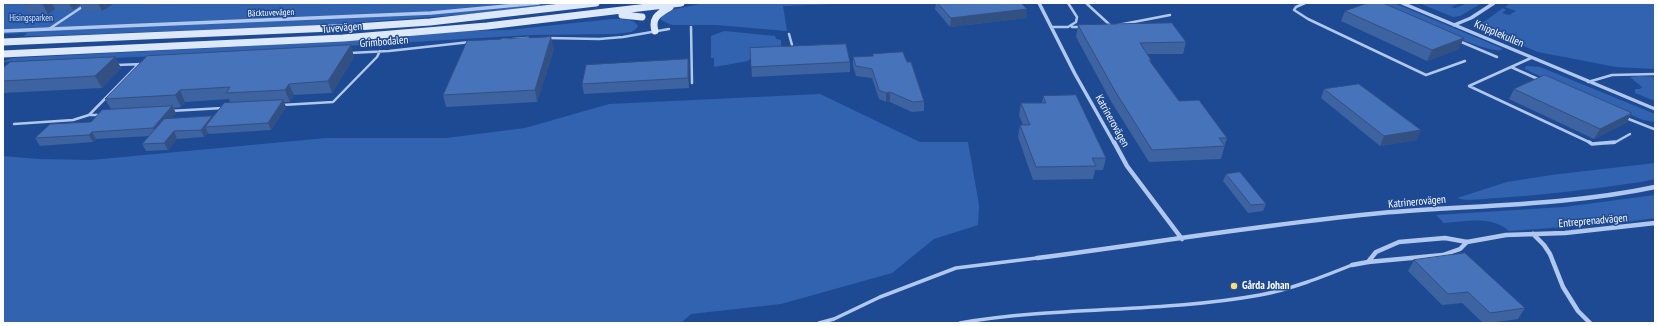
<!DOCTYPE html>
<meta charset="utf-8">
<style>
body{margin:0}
#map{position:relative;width:1658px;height:326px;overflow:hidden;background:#1e4a94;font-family:"PT Sans Narrow",sans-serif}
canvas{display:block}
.frame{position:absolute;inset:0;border:4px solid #fff;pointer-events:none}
</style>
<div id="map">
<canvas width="1658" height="326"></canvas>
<div class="frame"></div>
</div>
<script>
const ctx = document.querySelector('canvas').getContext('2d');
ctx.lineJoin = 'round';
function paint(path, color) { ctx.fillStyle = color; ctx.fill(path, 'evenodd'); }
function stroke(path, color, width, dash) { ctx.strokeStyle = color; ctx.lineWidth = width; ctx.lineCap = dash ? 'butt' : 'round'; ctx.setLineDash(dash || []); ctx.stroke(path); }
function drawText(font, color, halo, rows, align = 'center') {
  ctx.font = font + ' "PT Sans Narrow",sans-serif'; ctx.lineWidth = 3; ctx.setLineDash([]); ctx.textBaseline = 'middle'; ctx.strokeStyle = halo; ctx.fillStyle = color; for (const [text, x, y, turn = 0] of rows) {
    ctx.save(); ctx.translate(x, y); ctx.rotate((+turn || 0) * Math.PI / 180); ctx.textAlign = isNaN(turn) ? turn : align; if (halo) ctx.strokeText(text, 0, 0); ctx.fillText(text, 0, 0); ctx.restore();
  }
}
const green = new Path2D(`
 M3,3H567L472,14L323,25L46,36H24L27,33L3,34Z
 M704,3H862L783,6L787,31L716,25H672L661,20L662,16L672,10Z
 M1377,3H1394L1501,48L1502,50C1485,54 1398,12 1377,3Z
 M1419,3H1461L1451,7L1455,8L1468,3H1482L1460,16L1453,17Z
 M1510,3H1655V69L1616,67L1538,52L1477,27L1503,8L1506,10L1502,13L1509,15L1516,11L1505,7Z
 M612,19C620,19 634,18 638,26L636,29L631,32L616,34L531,35L190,55L3,62V61L13,58L251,46L467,31L508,30Z
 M724,31L775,36L776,39L781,40V48L751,57L748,61L714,67V58H711V36Z
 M1527,66L1540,67L1655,114V122L1643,120L1533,73L1525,69V67Z
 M1639,76L1655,77V101L1635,93V89H1640L1642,87L1630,77Z
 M820,94L920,142H968L979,205L978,225L934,239L892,273L781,304L691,314L681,323H3V156L38,159L91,160L326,138H446L525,128L609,104Z
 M1655,163V179L1641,182C1593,189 1545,195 1497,198C1485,198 1468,202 1457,198L1507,182L1551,175Z
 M1655,195V218L1618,223L1509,231C1490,215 1467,222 1444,223L1436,215L1564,207Z`);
const laneFar1 = new Path2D(`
 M1086,3L1110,25
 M1305,3L1296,7L1294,10L1308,19L1426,75L1465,61
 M1118,25L1170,15
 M691,27L692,83
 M1051,27H1068L1076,22L1077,17L1068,3
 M1072,27H1080
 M49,29L88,3
 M789,34L792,45
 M548,38L599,39L623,37L669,29
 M502,40L528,38
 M1459,41L1497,57
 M350,53L389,51L470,42
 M1531,58L1511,67L1540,80
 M117,65L143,64
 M1511,67L1469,86L1591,143
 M1588,82L1612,75L1655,74
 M282,105L333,102L377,57L380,51
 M170,111L223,108
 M101,115H89L139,64
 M1626,118L1654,129
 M14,124L73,120L89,115
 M1605,143H1614L1630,134`);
const lane = new Path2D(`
 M1589,142L1592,144L1615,142
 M819,323L834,319L880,297L956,268L1037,258
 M960,323C1059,306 1161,313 1260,295C1292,289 1322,277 1352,265`);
const streetFar1 = new Path2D(`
 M1039,3L1075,74L1114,143
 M1402,3L1655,109
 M1454,25L1471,18L1494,3
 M3,31L431,13L539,3`);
const street = new Path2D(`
 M1114,142L1127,166L1182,239
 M1533,234L1544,245L1550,254L1563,287L1578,311L1590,323
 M1037,258C1152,243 1266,224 1381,213C1472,205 1565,206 1655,187
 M1368,262L1376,252L1399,242L1445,238L1467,242L1506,235L1565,233L1655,223
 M1352,265L1368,262L1443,255L1460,249L1467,242`);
const secondary = new Path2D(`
 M622,15L642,17
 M655,31C651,17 659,14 670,7
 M3,42L356,27L430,22L596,3
 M3,54L343,38L487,26L681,3`);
const wall = new Path2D(`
 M20,3H115L102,11L82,10L80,5L73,10L55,9L48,14L31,15L22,7Z
 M143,3H219V4H185L144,6Z
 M936,3H1021L1026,18L950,27L935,9Z
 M1345,11L1459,49L1427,61L1341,21Z
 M1078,25L1186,42L1183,54H1147L1151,60V63L1179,101L1227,138L1221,159L1149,162L1112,103L1076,37Z
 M750,48L850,62V72L752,77Z
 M554,49L537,102L446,107L443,95Z
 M873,54L907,62L924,101V111L912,112L890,102H886L879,99L872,78L856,76L853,66V57L873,56Z
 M115,57L121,68L102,88L3,93V68Z
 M354,57L332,93L294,95L290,102H284L286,107L271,130L209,134L208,133L204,137L177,139L168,150L146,151L142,144L150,136L96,139L93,142L40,146L35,138L91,122L111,109L105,99ZM229,99L230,103L212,118V116L171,118L176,113L173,108L181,107L185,102Z
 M688,59L689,69V88L584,94L582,84Z
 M1324,89L1417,140L1380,146L1321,98Z
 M1514,89L1632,113L1626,123L1594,139L1509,99Z
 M1043,96L1106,158L1103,170H1095L1093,179L1033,180L1018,137L1020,125H1023L1019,115L1021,103H1042Z
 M1226,174L1266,204L1263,211L1248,213L1223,181Z
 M1414,260L1525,308L1518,319L1490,323H1483L1462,303L1442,305L1408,271Z`);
const shadedWall = new Path2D(`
 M42,3H52L55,9L48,14Z
 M69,3H79L80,5L73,10Z
 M98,3H115L102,11Z
 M1027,9L1026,18L950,27L951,18Z
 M551,37L554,49L537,102L535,90Z
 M1464,38L1459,49L1427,61L1432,50Z
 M351,45L354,57L332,93L328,81Z
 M115,57L121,68L102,88L95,76Z
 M688,59L689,69V88L688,78Z
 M289,84L294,95L290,102L285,90Z
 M180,90L185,102L181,107L175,95Z
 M890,92V102H886V93Z
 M283,100L286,107L271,130L268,123Z
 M172,106L176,113L157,135L153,128Z
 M1632,113L1626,123L1594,139L1600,129Z
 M212,116L215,123L205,127L208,133L204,137L201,130Z
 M1421,130L1417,140L1380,146L1384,136Z
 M174,131L177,139L168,150L164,143Z
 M92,132L96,139L93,142L89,135Z`);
const building = new Path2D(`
 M24,3H42L24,4Z
 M938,3H1021L1027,9L951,18Z
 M1368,3H1383L1464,38L1432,50L1345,11Z
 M1172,23L1186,42L1140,43L1151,60H1149L1179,101L1199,100L1227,138H1219L1225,146L1152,150L1115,91L1078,25Z
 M551,37L535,90L443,95L467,41Z
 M846,44L850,62L751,67L750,48Z
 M351,45L328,81L289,84L285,90L226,93L230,87L180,90L175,95L105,99L147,56Z
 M903,52L907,62H911L924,101L913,102L890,92L886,93L879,90L872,69L856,66L853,57L873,56V54Z
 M115,57L95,76L3,81V68L10,62Z
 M688,59V78L582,84L586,65Z
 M1545,75L1632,113L1600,129L1514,89Z
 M1359,84L1421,130L1384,136L1324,89Z
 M1076,95L1106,158H1092L1096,166L1036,167L1020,125H1030L1021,103H1046L1043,96Z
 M283,100L268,123L205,127L224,103Z
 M172,106L153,128L92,132L89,135L35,138L50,124L91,122L102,110Z
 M212,116L201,130L174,131L164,143L142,144L164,119Z
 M1240,172L1266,204L1251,205L1226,174Z
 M1465,253L1525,308L1490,313L1468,292L1448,294L1414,260Z`);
const markers = [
 [1234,286,4,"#fddd70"]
];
const farStreetnames = [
 ["Bäcktuvevägen",271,13,-2]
];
const farParknames = [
 ["Hisingsparken",31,18]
];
const streetNames = [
 ["Tuvevägen",342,28,-5],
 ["Knipplekullen",1499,34,23],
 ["Grimbodalen",384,42,-5],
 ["Katrinerovägen",1112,121,61],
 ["Katrinerovägen",1417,202,-5],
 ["Entreprenadvägen",1593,221,-5]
];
const poiNames = [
 ["Gårda Johan",1242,286]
];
paint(green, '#3263b1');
stroke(laneFar1, '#b0c8ee', 2.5);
stroke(lane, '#b0c8ee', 3.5);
stroke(streetFar1, '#b0c8ee', 3.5);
stroke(street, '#b0c8ee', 4.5);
stroke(secondary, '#dde8fa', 7);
paint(wall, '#3d63a0');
paint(shadedWall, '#325082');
paint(building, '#4773ba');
stroke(building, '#325082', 1);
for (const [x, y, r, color] of markers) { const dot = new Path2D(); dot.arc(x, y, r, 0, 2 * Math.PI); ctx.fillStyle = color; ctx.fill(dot); stroke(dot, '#1e4a94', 1.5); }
drawText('9px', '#fff', '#1e4a94', farStreetnames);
drawText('9px', '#d7e4fa', '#1e4a94', farParknames);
drawText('11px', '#fff', '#1e4a94', streetNames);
drawText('bold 11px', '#fff', '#1e4a94', poiNames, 'left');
</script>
